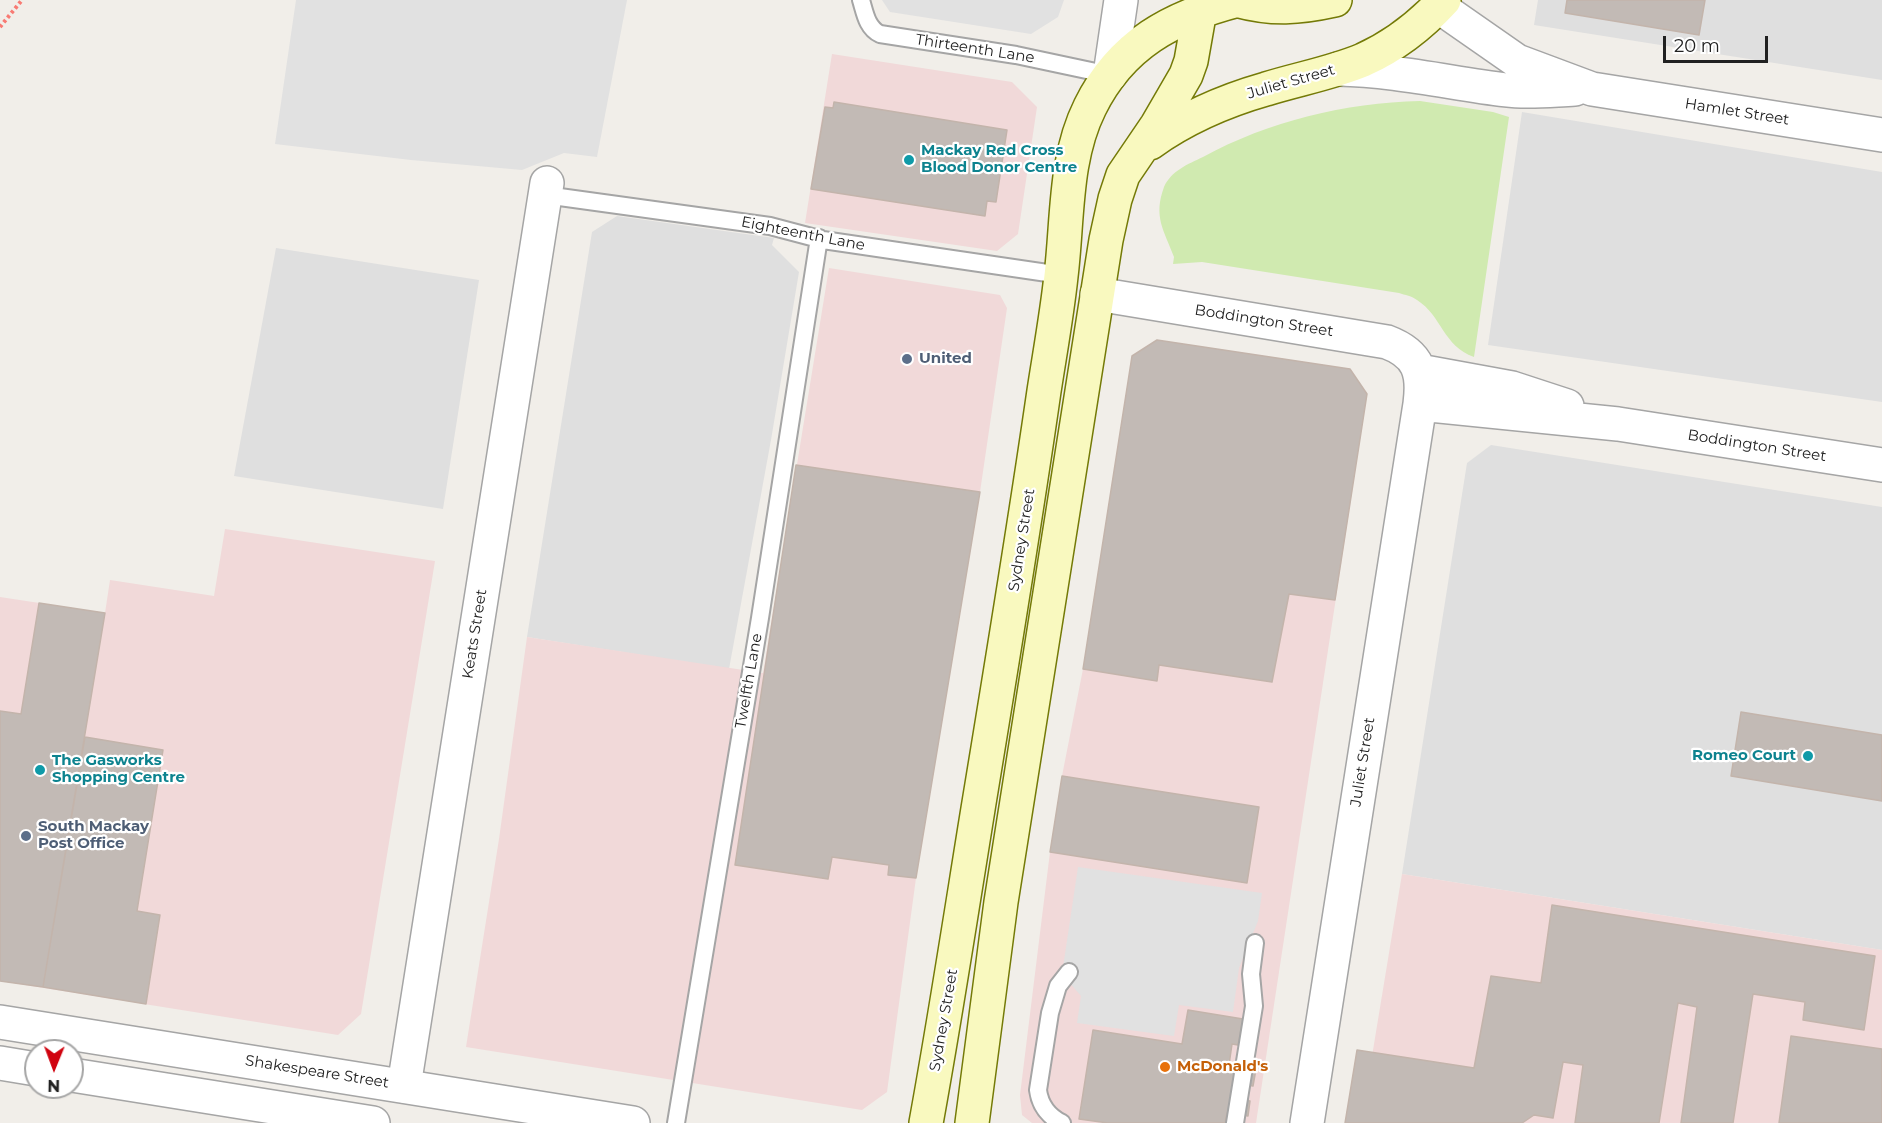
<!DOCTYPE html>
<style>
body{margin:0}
#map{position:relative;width:1882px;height:1123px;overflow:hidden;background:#f1eee9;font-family:Montserrat,sans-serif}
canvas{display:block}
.north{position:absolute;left:24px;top:1039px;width:60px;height:60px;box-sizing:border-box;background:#fff;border:2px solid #a6a6a6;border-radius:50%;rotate:181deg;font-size:16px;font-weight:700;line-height:24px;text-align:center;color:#212121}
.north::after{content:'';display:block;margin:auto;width:21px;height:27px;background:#d0030f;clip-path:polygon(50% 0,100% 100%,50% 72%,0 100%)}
.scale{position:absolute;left:1663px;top:36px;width:105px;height:27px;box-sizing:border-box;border:3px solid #212121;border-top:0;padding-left:8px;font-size:18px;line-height:21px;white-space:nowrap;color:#212121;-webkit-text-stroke:4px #fff;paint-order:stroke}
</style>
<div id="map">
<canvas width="1882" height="1123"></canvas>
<div class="north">N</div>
<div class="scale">20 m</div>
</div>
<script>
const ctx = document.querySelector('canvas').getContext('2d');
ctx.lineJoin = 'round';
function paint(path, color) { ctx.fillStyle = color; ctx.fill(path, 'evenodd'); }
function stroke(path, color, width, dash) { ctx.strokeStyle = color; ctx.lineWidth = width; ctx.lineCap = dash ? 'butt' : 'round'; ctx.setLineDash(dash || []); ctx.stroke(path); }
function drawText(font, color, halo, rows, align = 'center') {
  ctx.font = font + ' Montserrat,sans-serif'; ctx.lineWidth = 4.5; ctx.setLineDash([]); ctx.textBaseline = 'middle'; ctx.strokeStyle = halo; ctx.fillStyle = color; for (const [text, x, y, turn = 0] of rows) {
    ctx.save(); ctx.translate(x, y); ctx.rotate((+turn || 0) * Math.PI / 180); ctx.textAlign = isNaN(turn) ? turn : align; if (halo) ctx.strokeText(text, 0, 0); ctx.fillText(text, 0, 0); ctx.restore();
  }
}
const residential = new Path2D(`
 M1538,0H1882V80L1534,25Z
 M1522,112L1882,172V402L1488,345Z
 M617,216L774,238L772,245L799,272L771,440L729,669L527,637L592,232Z
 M276,248L479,280L443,509L234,476Z
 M1491,445L1882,507V950L1402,874L1467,463Z`);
const commercial = new Path2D(`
 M832,54L1012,82L1037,107L1018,234L997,251L805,223Z
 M829,268L1000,295L1007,308L980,492L916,878L887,1092L862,1110L466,1047L499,839L527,637L763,673Z
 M1157,340L1350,369L1367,394L1256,1123H1032L1022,1115L1020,1095L1050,852L1062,776L1083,669L1132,356Z
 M225,529L435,561L361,1014L338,1035L0,981V597L105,613L110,580L214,596Z
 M1402,874L1882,950V1123H1361Z`);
const grass = new Path2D(`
 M1420,101L1493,112L1509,117L1474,357C1443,346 1442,316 1417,300C1412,296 1405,295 1399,293L1202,262L1173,264L1174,257C1164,230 1153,217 1164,187C1171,171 1188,164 1203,157C1269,121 1345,103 1420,101Z`);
const parking = new Path2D(`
 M296,0H627L597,157L564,153L522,170L411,160L275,144Z
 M882,0H1064L1058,17L1031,34L890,12Z
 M1078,867L1262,893L1258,921L1239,968L1233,1012L1179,1005L1174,1036L1077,1023L1081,996L1062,974Z`);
const building = new Path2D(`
 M1567,0H1705L1699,35L1565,13Z
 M834,102L1007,130L996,202L987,201L985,216L811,189L825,107L833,108Z
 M1157,340L1350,369L1367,394L1335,600L1289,594L1272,682L1159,665L1157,681L1083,669L1132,356Z
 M796,465L980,492L916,878L888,875L889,865L832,857L828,879L735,865Z
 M39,603L105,613L43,987L0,981V711L21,714Z
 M1741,712L1882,735V801L1731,776Z
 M85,737L163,750L137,911L160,915L146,1004L43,987Z
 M1062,776L1259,807L1247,883L1050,852Z
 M1552,905L1875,956L1864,1030L1803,1020L1805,1002L1753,994L1733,1123H1681L1697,1007L1678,1003L1659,1123H1575L1583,1065L1563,1062L1553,1118L1534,1115L1522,1123H1345L1357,1050L1474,1068L1491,976L1541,983Z
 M1188,1010L1243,1019L1238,1045L1232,1044L1229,1065L1256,1069L1253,1086L1233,1083L1231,1098L1250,1101L1248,1116L1227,1113L1225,1123H1108L1079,1119L1093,1030L1182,1044Z
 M1791,1036L1882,1049V1123H1779Z`);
const path = new Path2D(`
 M0,27L22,0`);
const service = new Path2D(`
 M861,0C865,13 867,28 880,34L1016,55L1110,75
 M545,195L770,226L823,240L1061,275
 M676,1123L760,618L819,238
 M1062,1123C1048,1116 1040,1105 1038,1090L1050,1013L1058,986L1069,972
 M1235,1123L1254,1006L1251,974L1255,943`);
const minor = new Path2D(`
 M1438,6L1517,61L1592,89L1882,135
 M1338,69C1395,70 1450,83 1506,90C1529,93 1552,90 1575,89
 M1110,75L1121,0
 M1097,294L1387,342C1419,354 1424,373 1420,404L1307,1123
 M1419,371L1512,388L1567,406
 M1420,404L1618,424L1882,465
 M404,1086L547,183`);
const tertiary = new Path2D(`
 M0,1022L633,1123
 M0,1063L36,1069
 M72,1075L373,1123`);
const secondary = new Path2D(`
 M1236,0C1273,10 1299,8 1335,0
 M1150,143C1185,118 1224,101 1266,89C1298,79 1332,73 1363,60C1394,46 1421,25 1444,0
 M926,1123C945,1019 961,914 978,809C1001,669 1024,530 1044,391C1050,352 1057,314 1061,276C1068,219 1064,159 1090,107C1121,44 1172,17 1238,0
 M972,1123L1001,902L1106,240L1115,199L1123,175L1157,125L1186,75L1191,61L1200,10`);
const markers = [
 [909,160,6,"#0f9aa8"],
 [907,359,6,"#5c6f8a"],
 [1808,756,6,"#0f9aa8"],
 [40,770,6,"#0f9aa8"],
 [26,836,6,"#5c6f8a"],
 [1165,1067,6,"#e8710a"]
];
const streetNames = [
 ["Thirteenth Lane",975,49,9],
 ["Juliet Street",1291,82,-16],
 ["Hamlet Street",1737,112,9],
 ["Eighteenth Lane",803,234,11],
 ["Boddington Street",1264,321,9],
 ["Boddington Street",1757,446,9],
 ["Sydney Street",1022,540,-81],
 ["Keats Street",475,634,-81],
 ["Twelfth Lane",749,681,-80],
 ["Juliet Street",1363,762,-81],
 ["Sydney Street",944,1020,-80],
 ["Shakespeare Street",317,1072,9]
];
const cultureNames = [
 ["Mackay Red Cross",921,151],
 ["Blood Donor Centre",921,168],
 ["Romeo Court",1796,756,"right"],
 ["The Gasworks",52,761],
 ["Shopping Centre",52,778]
];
const serviceNames = [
 ["United",919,359],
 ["South Mackay",38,827],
 ["Post Office",38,844]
];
const foodNames = [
 ["McDonald's",1177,1067]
];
paint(residential, '#dfdfdf');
paint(commercial, '#f1d9d9');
paint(grass, '#d0eab0');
paint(parking, '#e1e1e1');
paint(building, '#c2bab5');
stroke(building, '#c3b4ab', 1.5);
stroke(service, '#a5a5a5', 20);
stroke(minor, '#a5a5a5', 36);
stroke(tertiary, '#a5a5a5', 36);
stroke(secondary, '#747a07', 36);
stroke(path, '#f87a73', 4, [3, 3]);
stroke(service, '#fff', 16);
stroke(minor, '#fff', 33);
stroke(tertiary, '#fff', 33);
stroke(secondary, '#f9f9bf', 33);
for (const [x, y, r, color] of markers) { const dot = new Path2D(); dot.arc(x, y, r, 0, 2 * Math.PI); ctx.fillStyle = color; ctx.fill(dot); stroke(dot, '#fff', 2); }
drawText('15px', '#212121', '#fff', streetNames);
drawText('bold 15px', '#0d838f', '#fff', cultureNames, 'left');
drawText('bold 15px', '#4e5e75', '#fff', serviceNames, 'left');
drawText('bold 15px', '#c56008', '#fff', foodNames, 'left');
</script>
